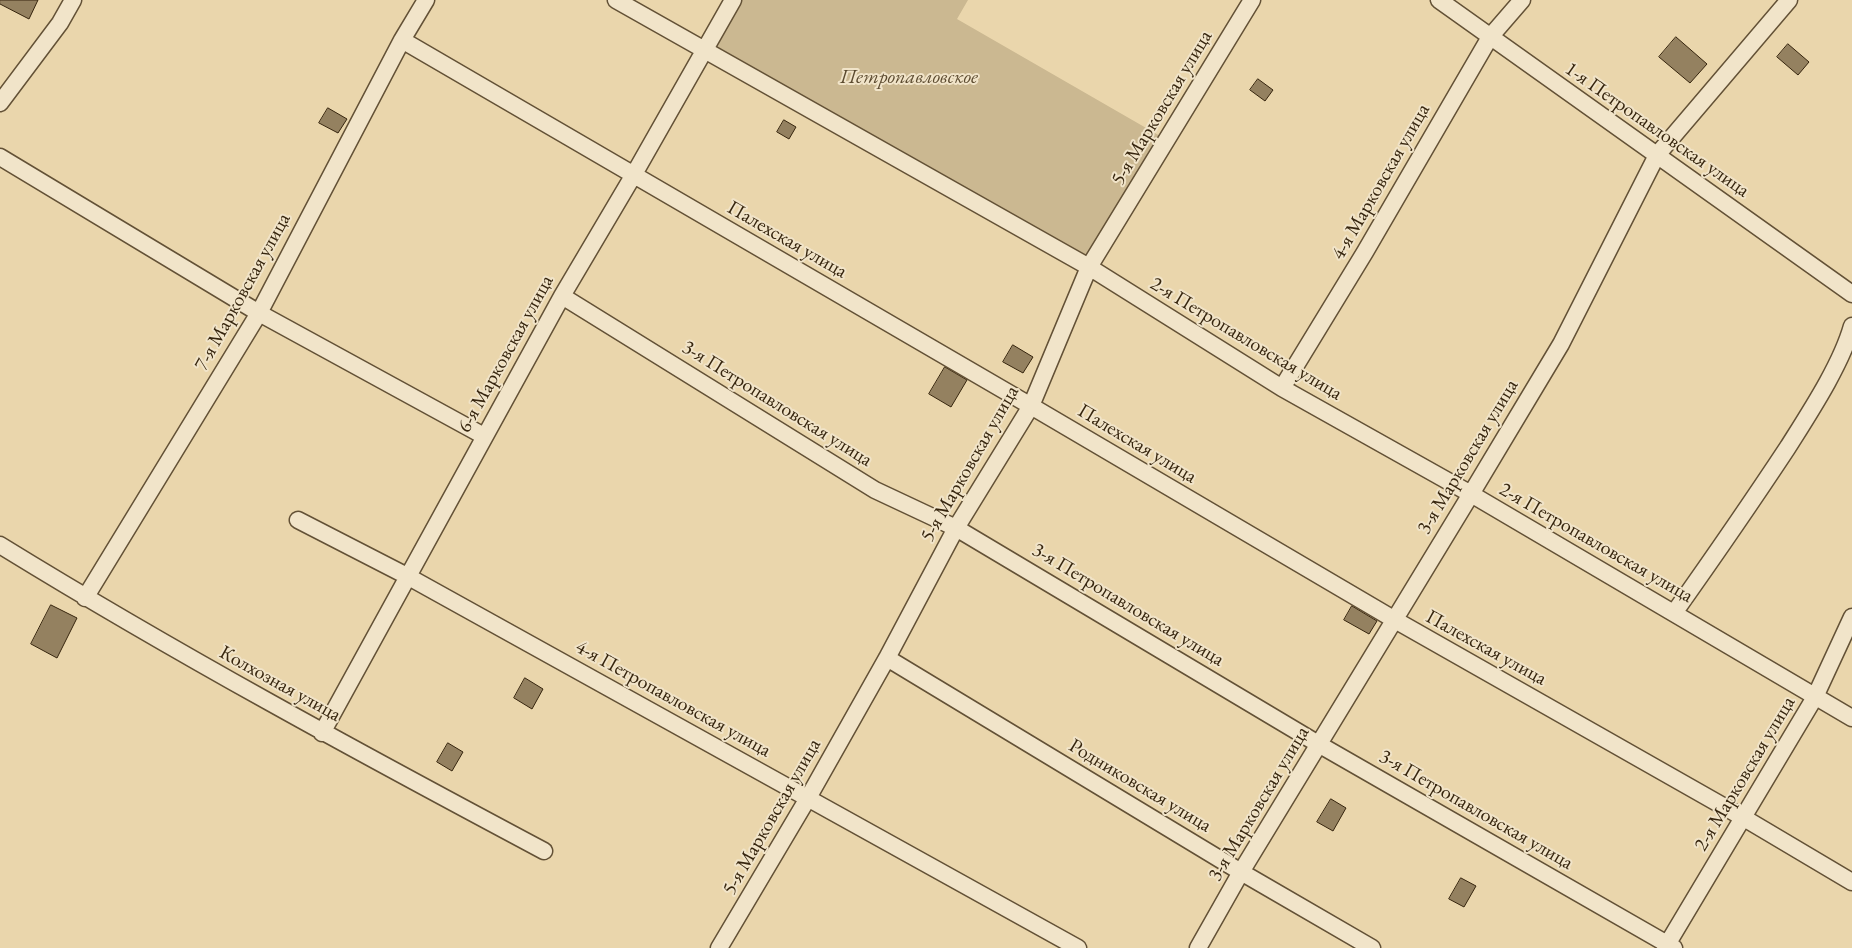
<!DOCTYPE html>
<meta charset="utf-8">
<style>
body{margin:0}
canvas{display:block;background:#ead6ac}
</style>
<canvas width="1852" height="948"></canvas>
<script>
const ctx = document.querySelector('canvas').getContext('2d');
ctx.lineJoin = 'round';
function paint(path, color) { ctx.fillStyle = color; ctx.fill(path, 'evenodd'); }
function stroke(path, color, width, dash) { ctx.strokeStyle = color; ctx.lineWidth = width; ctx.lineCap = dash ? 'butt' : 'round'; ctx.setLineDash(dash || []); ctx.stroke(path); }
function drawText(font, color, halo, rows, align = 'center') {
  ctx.font = font + ' "EB Garamond",serif'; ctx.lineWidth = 4; ctx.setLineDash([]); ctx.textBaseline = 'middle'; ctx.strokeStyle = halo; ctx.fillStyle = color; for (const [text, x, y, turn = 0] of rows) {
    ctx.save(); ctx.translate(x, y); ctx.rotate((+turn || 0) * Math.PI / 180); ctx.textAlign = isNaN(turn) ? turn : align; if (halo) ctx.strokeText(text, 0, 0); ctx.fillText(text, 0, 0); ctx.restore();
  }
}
const green = new Path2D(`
 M733,0H968L957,19L1167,140L1089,267L705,50Z`);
const building = new Path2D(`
 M0,0H38L29,19L0,4Z
 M1676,37L1707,64L1690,83L1659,57Z
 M1788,44L1809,62L1798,75L1777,57Z
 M1258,79L1273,90L1265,101L1250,90Z
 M328,108L347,119L338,133L319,123Z
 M784,120L796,127L789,139L777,132Z
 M1013,345L1033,357L1023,373L1003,362Z
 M945,367L967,380L951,407L929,394Z
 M51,605L77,618L57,658L31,644Z
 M1352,606L1377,621L1369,634L1344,620Z
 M525,678L543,689L532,709L514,698Z
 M448,743L463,752L452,771L437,762Z
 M1331,799L1346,808L1333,831L1317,822Z
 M1461,878L1476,886L1464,907L1449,899Z`);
const minor = new Path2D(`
 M616,0L1089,267L1282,388L1471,494L1852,718
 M1439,0L1852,294
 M402,40L1031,406L1395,620L1744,818L1852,882
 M0,103L60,23L73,0
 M0,157L259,313L484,436
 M562,296L875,490L956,528L1320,745L1674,948
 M1282,388L1365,252L1490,37L1522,0
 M298,520L407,576L1078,948
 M0,545C177,654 360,753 544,851
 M85,598L259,313L402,40L426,0
 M1674,613C1713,558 1751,503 1788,447C1810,412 1841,365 1852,326
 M887,658L1241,872L1372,948
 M322,733L562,296L633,176L733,0
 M719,948L808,798L887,658L956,528L1031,406L1089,267L1252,0
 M1198,948L1241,872L1471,494L1561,344L1657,155L1789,0
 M1665,948L1815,697L1852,617`);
const parkNames = [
 ["Петропавловское",909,78]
];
const streetNames = [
 ["5-я Марковская улица",1162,108,-59],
 ["1-я Петропавловская улица",1657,130,35],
 ["4-я Марковская улица",1381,182,-60],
 ["Палехская улица",787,240,30],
 ["7-я Марковская улица",243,292,-61],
 ["2-я Петропавловская улица",1246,339,31],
 ["6-я Марковская улица",506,354,-61],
 ["3-я Петропавловская улица",777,404,32],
 ["Палехская улица",1137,444,31],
 ["3-я Марковская улица",1468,457,-59],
 ["5-я Марковская улица",970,464,-60],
 ["2-я Петропавловская улица",1596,543,30],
 ["3-я Петропавловская улица",1128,605,31],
 ["Палехская улица",1486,648,29],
 ["Колхозная улица",280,684,29],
 ["4-я Петропавловская улица",673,699,29],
 ["2-я Марковская улица",1745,774,-59],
 ["Родниковская улица",1140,786,31],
 ["3-я Марковская улица",1259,804,-59],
 ["3-я Петропавловская улица",1476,810,30],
 ["5-я Марковская улица",772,817,-60]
];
paint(green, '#cbb891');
paint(building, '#948160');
stroke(building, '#36250e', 1);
stroke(minor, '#635136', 19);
stroke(minor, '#f1e4c9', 16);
drawText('italic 20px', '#5b4a2f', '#f1e4c9', parkNames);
drawText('20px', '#36250e', '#f1e4c9', streetNames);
</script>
